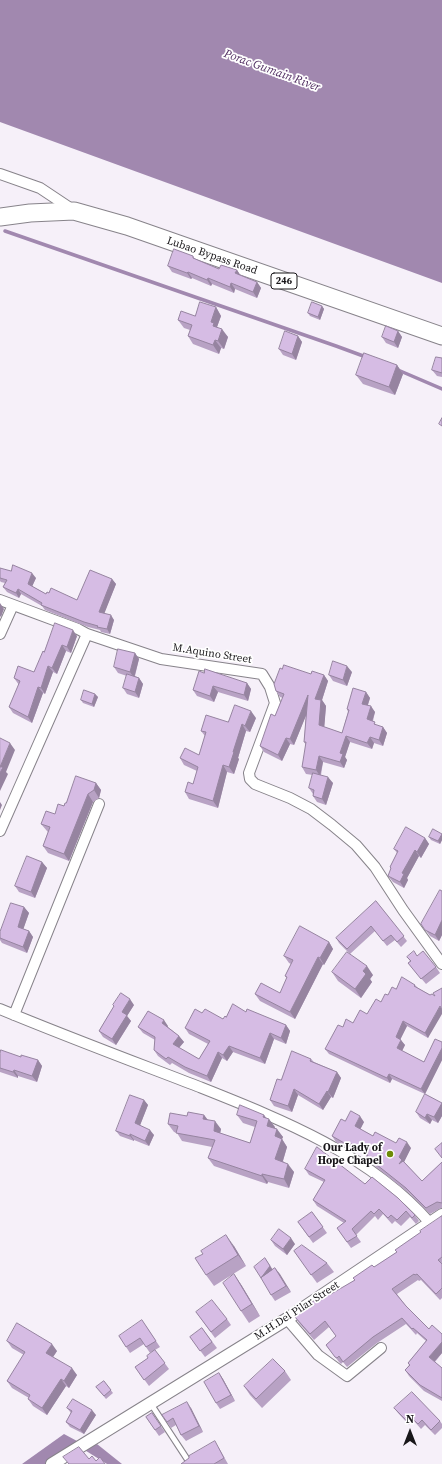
<!DOCTYPE html>
<style>
body{margin:0}
#map{position:relative;width:442px;height:1464px;overflow:hidden;background:#f6f0f9;font-family:"Source Serif 4",serif}
canvas{display:block}
.north{position:absolute;left:390px;top:1412px;width:40px;height:40px;-webkit-text-stroke:3px #fff;paint-order:stroke;rotate:0deg;font-size:11px;font-weight:700;line-height:16px;text-align:center;color:#181619}
.north::after{content:'';display:block;margin:auto;width:14px;height:18px;background:#181619;clip-path:polygon(50% 0,100% 100%,50% 72%,0 100%)}
</style>
<div id="map">
<canvas width="442" height="1464"></canvas>
<div class="north">N</div>
</div>
<script>
const ctx = document.querySelector('canvas').getContext('2d');
ctx.lineJoin = 'round';
function paint(path, color) { ctx.fillStyle = color; ctx.fill(path, 'evenodd'); }
function stroke(path, color, width, dash) { ctx.strokeStyle = color; ctx.lineWidth = width; ctx.lineCap = dash ? 'butt' : 'round'; ctx.setLineDash(dash || []); ctx.stroke(path); }
function drawText(font, color, halo, rows, align = 'center') {
  ctx.font = font + ' "Source Serif 4",serif'; ctx.lineWidth = 3.5; ctx.setLineDash([]); ctx.textBaseline = 'middle'; ctx.strokeStyle = halo; ctx.fillStyle = color; for (const [text, x, y, turn = 0] of rows) {
    ctx.save(); ctx.translate(x, y); ctx.rotate((+turn || 0) * Math.PI / 180); ctx.textAlign = isNaN(turn) ? turn : align; if (halo) ctx.strokeText(text, 0, 0); ctx.fillText(text, 0, 0); ctx.restore();
  }
}
const water = new Path2D(`
 M0,0H442V283L0,122Z
 M64,1434L77,1441L75,1445L46,1464H22Z
 M97,1444L122,1464H107L83,1449Z`);
const stream = new Path2D(`
 M5,231L336,346L366,357
 M398,370L442,389`);
const service = new Path2D(`
 M151,1404L189,1462`);
const minor = new Path2D(`
 M0,174L40,188L73,210
 M0,600L78,629L87,634L161,659L262,674L270,687L275,703L249,773L250,779L255,784L290,798L311,809L332,825L356,845L375,867L403,910L442,964
 M0,634L13,605
 M0,831L87,634
 M0,1009C65,1036 132,1061 197,1086C280,1119 370,1154 430,1223
 M14,1015L99,804
 M287,1319L318,1355L347,1376L381,1348`);
const tertiary = new Path2D(`
 M52,1464L287,1319L442,1215`);
const trunk = new Path2D(`
 M0,217L30,213L74,211L127,226L442,336`);
const wall = new Path2D(`
 M193,256L195,259L219,269L237,270L240,275L257,282L261,288L257,298L235,289L234,293L212,284L211,286L192,278L191,279L172,272L168,266Z
 M322,306L324,309L320,320L310,316L308,313Z
 M216,307L221,316L217,327L228,337L224,349L221,348L219,354L193,344L188,336L190,330L184,328L178,320L195,316Z
 M398,331L402,337L398,348L386,343L382,337Z
 M298,336L302,342L296,360L283,355L279,349Z
 M442,358V377L437,376L432,370Z
 M397,365L403,374L395,395L363,384L356,375Z
 M0,569L11,571L36,578L32,586L46,594L49,593L77,600L112,579L116,584L104,613L114,620L110,634L101,632L100,630L88,627L45,610L42,606L21,594L19,598L7,592L3,587L5,583L1,582L0,581Z
 M77,636L71,653L66,651L57,674L53,672L45,694L43,693L32,723L13,713L9,707L19,685L14,678L34,672L44,652Z
 M135,653L139,659L135,676L139,678L143,684L139,698L127,694L123,688L127,676L118,673L114,667Z
 M352,672L347,686L333,681L329,675Z
 M204,673L247,683L251,689L248,701L218,692L214,702L197,696L193,690Z
 M311,674L324,675L328,681L322,700L326,706L324,727L342,733L348,712L347,709L366,692L370,698L368,705L375,712L373,721L377,726L383,727L387,733L383,746L374,743L372,749L350,742L345,757L347,760L344,768L323,762L321,775L333,783L326,805L317,802L313,796V794L309,788L313,775L306,774L302,767L306,745L304,742L306,715L294,745L290,744L282,761L264,752L260,746L275,716L283,698L280,697L276,691Z
 M95,694L98,697L94,707L83,703L81,700Z
 M256,718L250,732L246,731L238,758L239,759L234,774L227,772L218,808L189,799L185,792L193,784L197,771L184,765L180,758L199,755L205,736L201,731L228,722Z
 M96,783L101,790L99,798L93,802L69,861L48,853L43,846L48,832L47,831L41,824L55,814L66,803Z
 M442,834V840L440,844L431,840L429,837Z
 M425,838L429,844L421,858L419,856L407,878L408,880L404,888L393,882L388,876L391,869L390,867L397,853L394,849Z
 M42,862L47,868L35,898L19,892L15,886Z
 M442,891V935L439,941L430,936L421,924Z
 M376,901L407,941L401,947L395,940L387,946L375,931L350,954L339,943L336,938Z
 M24,907L29,913L23,929L29,931L33,937L27,953L2,943L0,940V932Z
 M329,942L333,949L324,965L323,964L295,1019L260,1001L255,994L280,993L287,978L285,976L291,964L289,963L284,956Z
 M417,956L436,967L440,973L426,984L408,963L410,961L407,957Z
 M332,972L373,975L370,979L372,982L361,998L338,981Z
 M415,985L418,988L430,995H435L442,988L428,1038L407,1026L400,1040L405,1045L402,1051L424,1062L442,1042V1060L425,1094L392,1079L390,1083L329,1054L325,1049L343,1027L353,1023L367,1014L396,989Z
 M113,1005H134L127,1016L131,1021L116,1045L103,1037L99,1031L114,1006Z
 M246,1012L286,1025L290,1031L286,1044L274,1039L265,1064L233,1052L227,1061L222,1058L211,1082L189,1073L172,1063L170,1065L158,1056L154,1050L155,1040L143,1033L138,1027L168,1026V1027L179,1036L184,1042L179,1048L199,1059L208,1044L189,1034L185,1028L202,1013L223,1019L226,1017Z
 M0,1054L21,1057L38,1060L42,1066L37,1082L18,1076V1078L0,1072Z
 M311,1059L314,1062L337,1072L341,1078L333,1098L331,1097L323,1110L298,1095L292,1112L274,1106L270,1100L281,1080Z
 M144,1100L148,1105L140,1125L154,1135L149,1146L134,1140V1141L120,1136L116,1131Z
 M442,1103V1116L438,1123L432,1120L430,1124L420,1118L416,1112Z
 M204,1115L208,1120L221,1129L220,1133L250,1143L255,1127L243,1123L237,1115H264L283,1137L282,1139L287,1147L283,1161L294,1172L289,1188L268,1182L267,1184L214,1166L208,1158L212,1147L182,1141L177,1133L174,1132L168,1124L187,1116Z
 M345,1121L364,1122L360,1129L373,1136L411,1148L404,1162L422,1181L442,1162V1208H441L430,1214L410,1194L371,1163L365,1154L351,1147L350,1150L336,1142L332,1136Z
 M305,1169L365,1184L415,1215L419,1221L416,1224L410,1217L401,1226L395,1221L392,1224L383,1214L378,1220L375,1216L356,1235L361,1242L351,1248L337,1228L344,1223L317,1206L313,1200L324,1182L309,1175Z
 M312,1212L327,1233L313,1243L298,1222Z
 M442,1216V1298L440,1300L421,1280L419,1281L418,1280L397,1294L406,1306L429,1329L442,1334V1353L435,1362L442,1368V1401L424,1391L409,1376L405,1370L409,1365L408,1363L426,1341L417,1333L416,1335L406,1324L377,1343L347,1367L343,1362L341,1364L339,1362L326,1345L336,1336L329,1327L314,1340L299,1323L295,1317L355,1280L397,1252Z
 M271,1240L295,1244L287,1255L275,1246Z
 M234,1246L246,1266L214,1286L206,1275Z
 M294,1251L327,1263L334,1272L317,1283Z
 M269,1264L273,1270L275,1268L291,1292L275,1301L271,1295Z
 M234,1274L242,1286L260,1316L249,1323L241,1311Z
 M196,1312L227,1319L231,1325L215,1338Z
 M146,1326L160,1347L150,1353L144,1344L130,1353L119,1336Z
 M202,1328L217,1348L205,1357L190,1337Z
 M7,1341L57,1351L53,1357L77,1375L69,1388L66,1386L47,1415L33,1406L28,1399L29,1398L12,1388L7,1381L24,1355L12,1348Z
 M155,1350L169,1369L149,1386L135,1367L148,1358Z
 M285,1371L291,1380L262,1408L250,1395L244,1386Z
 M219,1373L223,1379L235,1401L220,1409L216,1403Z
 M104,1381L113,1393L106,1399L96,1387Z
 M67,1408L96,1415L84,1434L70,1427L66,1422L71,1413Z
 M191,1408L203,1432L186,1441L181,1435L176,1425L171,1428L162,1415Z
 M394,1408L440,1421L442,1424V1428L435,1435L425,1425L421,1429L414,1421L409,1425L398,1413Z
 M152,1413L165,1432L159,1436L146,1417Z
 M219,1448L228,1464H181Z`);
const shadedWall = new Path2D(`
 M237,270L241,276L235,273Z
 M188,272L192,278L191,279L187,273Z
 M208,278L212,284L211,286L207,280Z
 M257,282L261,288L257,298L253,292Z
 M231,283L235,289L234,293L230,287Z
 M322,306L324,309L320,320L318,317Z
 M216,307L221,316L217,327L219,334L211,322Z
 M222,329L228,337L224,349L218,341Z
 M398,331L402,337L398,348L394,342Z
 M298,336L302,342L296,360L292,354Z
 M215,340L221,348L219,354L213,345Z
 M397,365L403,374L395,395L389,387Z
 M32,573L36,578L31,589L28,584Z
 M112,579L116,584L103,617L99,612Z
 M18,589L21,594L19,598L16,593Z
 M0,603L4,609L1,617L0,616Z
 M111,615L114,620L110,634L107,629Z
 M73,630L77,636L71,653L67,647Z
 M62,645L66,651L57,674L52,668Z
 M135,653L139,659L134,678L130,672Z
 M48,666L53,672L45,694L41,688Z
 M347,666L352,672L347,686L343,680Z
 M324,675L328,681L322,700L326,706L324,731L319,725L315,699Z
 M139,678L143,684L139,698L135,692Z
 M247,683L251,689L248,701L244,695Z
 M213,686L218,692L214,702L210,696Z
 M38,687L43,693L32,723L28,717Z
 M366,692L370,698L366,710L362,704Z
 M95,694L98,697L94,707L92,704Z
 M308,695L312,701L294,745L290,739Z
 M371,706L375,712L371,725L367,719Z
 M251,711L256,718L250,732L245,726Z
 M242,724L246,731L238,758L239,759L234,774L229,767L233,752Z
 M383,727L387,733L383,746L379,740Z
 M346,736L350,742L345,757L347,760L344,768L340,762V753Z
 M370,737L374,743L372,749L367,743Z
 M286,738L290,744L282,761L278,755Z
 M10,743L15,750L6,772L8,774L0,791V767Z
 M319,756L323,762L320,776L316,770Z
 M223,765L227,772L218,808L213,801Z
 M328,777L333,783L326,805L322,799Z
 M96,783L101,790L99,798L94,790Z
 M88,794L93,802L69,861L64,854Z
 M0,802L2,805L0,810Z
 M442,834V840L440,844L438,841Z
 M425,838L429,844L421,858L417,852Z
 M415,850L419,856L407,878L408,880L404,888L400,882L402,873Z
 M42,862L47,868L35,898L31,892Z
 M24,907L29,913L22,933L18,927Z
 M442,920V935L439,941L435,935Z
 M29,931L33,937L27,953L23,947Z
 M329,942L333,949L324,965L320,958Z
 M318,957L323,964L295,1019L290,1012Z
 M367,966L373,975L370,979L372,982L361,998L355,989L363,971Z
 M130,999L134,1005L127,1016L131,1021L116,1045L112,1039L122,1012Z
 M440,1006L442,1010V1014L428,1038L425,1033Z
 M164,1020L168,1026L166,1029L162,1023Z
 M403,1021L407,1026L399,1042L396,1037Z
 M286,1025L290,1031L286,1044L281,1038Z
 M270,1033L274,1039L265,1064L260,1058Z
 M179,1036L184,1042L177,1050L173,1044Z
 M401,1040L405,1045L401,1053L397,1048Z
 M229,1046L233,1052L227,1061L223,1055Z
 M442,1048V1060L425,1094L421,1089Z
 M218,1052L222,1058L211,1082L207,1076Z
 M38,1060L42,1066L37,1082L32,1076Z
 M14,1070L18,1076V1078L13,1072Z
 M337,1072L341,1078L333,1098L328,1092Z
 M389,1074L392,1079L390,1083L387,1078Z
 M294,1089L298,1095L292,1112L288,1106Z
 M327,1091L331,1097L323,1110L319,1104Z
 M144,1100L148,1105L139,1128L135,1123Z
 M442,1103V1116L438,1123L434,1117Z
 M427,1114L432,1120L430,1124L425,1118Z
 M204,1115L210,1123L203,1119Z
 M264,1115L268,1122L269,1119L275,1127L273,1134L267,1126L263,1117Z
 M360,1116L364,1122L359,1132L355,1126Z
 M215,1121L221,1129L219,1139L214,1131Z
 M277,1129L283,1137L282,1139L287,1147L281,1167L275,1159V1136Z
 M150,1130L154,1135L149,1146L145,1141Z
 M130,1134L134,1140V1141L130,1136Z
 M347,1142L351,1147L350,1150L346,1144Z
 M407,1142L411,1148L404,1162L399,1164V1157Z
 M288,1164L294,1172L289,1188L284,1179Z
 M262,1174L268,1182L267,1184L262,1176Z
 M226,1235L234,1246L246,1266L238,1255Z
 M291,1238L295,1244L287,1255L283,1249Z
 M265,1258L274,1272L261,1278Z
 M275,1268L280,1274L291,1292L286,1286Z
 M234,1274L242,1286L260,1316L252,1304Z
 M442,1342V1353L433,1363L429,1357Z
 M52,1344L57,1351L51,1360L46,1353Z
 M72,1368L77,1375L69,1388L64,1381Z
 M219,1373L223,1379L235,1401L231,1395Z
 M61,1379L66,1386L47,1415L42,1408Z
 M187,1402L191,1408L203,1432L199,1426Z
 M92,1410L96,1415L84,1434L80,1430Z`);
const building = new Path2D(`
 M174,249L193,256V258L219,269L221,265L237,270L235,273L257,282L253,292L231,283L230,287L208,278L207,280L188,272L187,273L168,266Z
 M200,302L216,307L211,322L214,323L213,326L222,329L218,341L215,340L213,345L188,336L192,325L178,320L181,311L195,316Z
 M312,302L322,306L318,317L308,313Z
 M386,326L398,331L394,342L382,337Z
 M285,331L298,336L292,354L279,349Z
 M364,353L397,365L389,387L356,375Z
 M436,357L442,358V373L432,370Z
 M442,418V426L439,424Z
 M13,565L32,573L28,584L46,594L47,592L49,593L51,588L77,600L90,570L112,579L99,612L111,615L107,629L97,627L98,626L84,622L41,605L42,603L18,589L16,593L3,587L7,580L0,578V568L11,571Z
 M55,623L73,630L67,647L62,645L52,668L48,666L41,688L38,687L28,717L9,707L20,681L14,678L18,666L34,672L43,651L44,652Z
 M118,649L135,653L130,672L114,667Z
 M333,661L347,666L343,680L329,675Z
 M284,665L311,674L312,671L324,675L315,699L321,700L319,725L342,733L349,710L347,709L353,688L366,692L362,704L371,706L367,719L375,722L374,724L383,727L379,740L370,737L367,743L346,736L340,753L343,754L340,762L319,756L316,770L302,767L306,742H304L308,695L290,739L286,738L278,755L260,746L271,714L275,716L284,694L276,691L274,684L280,668L282,669Z
 M205,669L247,683L244,695L213,686L210,696L193,690L199,671L204,673Z
 M127,674L139,678L135,692L123,688Z
 M84,690L95,694L92,704L81,700Z
 M235,705L251,711L245,726L242,724L233,752H234L229,767L223,765L213,801L185,792L188,782L193,784L198,767L180,758L185,748L199,755L206,732L201,731L206,715L228,722Z
 M0,738L10,743L0,767H3L0,773Z
 M313,773L328,777L322,799L313,796L314,790L309,788Z
 M76,776L96,783L94,790L88,794L64,854L43,846L50,827L41,824L46,811L55,814L58,804L64,806L65,803H66Z
 M406,827L425,838L417,852L415,850L402,873L404,874L400,882L388,876L391,868L390,867L398,851L394,849Z
 M433,829L442,834L438,841L429,837Z
 M27,856L42,862L31,892L15,886Z
 M440,890L442,891V920L435,935L425,930L421,924Z
 M376,901L404,936L397,942L391,935L383,941L371,926L347,949L336,938Z
 M11,903L24,907L18,927L29,931L23,947L0,938V932Z
 M300,926L329,942L320,958L318,957L290,1012L255,994L261,983L280,993L287,977L285,976L293,960L284,956Z
 M414,951L417,956L423,951L436,967L421,979L408,963L411,961L407,957Z
 M347,952L367,966L363,971L366,974L355,989L332,972Z
 M402,977L415,985L414,986L430,995L432,994L435,996L433,993L442,988V1010L440,1006L425,1033L403,1021L396,1037L401,1040L397,1048L424,1062L435,1039L442,1042V1048L421,1089L389,1074L387,1078L325,1049L338,1025L343,1027L346,1019L353,1023L360,1010L367,1014L376,999L381,1002L385,994L388,995L392,987L396,989Z
 M121,993L130,999L122,1012L127,1015L112,1039L99,1031L114,1006L113,1005Z
 M233,1004L246,1012L247,1009L286,1025L281,1038L270,1033L260,1058L229,1046L223,1055L218,1052L207,1076L185,1067L168,1057L166,1059L154,1050L155,1037L138,1027L148,1011L164,1020L162,1023L179,1036L173,1044L199,1059L210,1041L185,1028L195,1009L202,1013L205,1009L223,1019L225,1016L226,1017Z
 M1,1050L21,1057V1055L38,1060L32,1076L14,1070L13,1072L0,1068V1054Z
 M292,1051L311,1059L310,1061L337,1072L328,1092L327,1091L319,1104L294,1089L288,1106L270,1100L277,1079L281,1080Z
 M425,1094L442,1103L434,1117L427,1114L425,1118L416,1112Z
 M130,1095L144,1100L135,1123L150,1130L145,1141L130,1134V1136L116,1131Z
 M240,1105L264,1115L263,1117L269,1119L267,1126L277,1129L275,1136L282,1139L275,1159L288,1164L284,1179L262,1174V1176L208,1158L215,1140L176,1133L178,1126L168,1124L170,1113L187,1116L188,1112L204,1115L203,1119L215,1121L214,1131L250,1143L257,1121L237,1115Z
 M351,1111L360,1116L355,1126L373,1136L375,1132L396,1143L399,1138L407,1142L399,1157L402,1160L399,1164L403,1161L422,1181L442,1162V1203L437,1202L426,1208L406,1188L367,1157L368,1155L364,1154L366,1151L347,1142L346,1144L332,1136L341,1119L345,1121Z
 M442,1143V1158L435,1149Z
 M317,1147L365,1184L372,1177L398,1198L415,1215L412,1218L406,1211L397,1220L391,1215L388,1218L379,1209L374,1214L371,1211L352,1229L357,1236L347,1242L337,1228L346,1221L313,1200L325,1180L305,1169Z
 M312,1212L323,1227L309,1237L298,1222Z
 M442,1216V1257L438,1260L442,1264V1288L436,1294L417,1274L415,1275L414,1274L392,1289L406,1306L429,1329L432,1325L442,1334V1342L429,1357L442,1368V1398L420,1385L405,1370L410,1365L408,1363L427,1340L413,1328L412,1329L402,1318L373,1337L343,1362L339,1356L337,1358L335,1357L326,1345L336,1336L325,1321L310,1334L295,1317L312,1302L329,1292L331,1294L355,1280L353,1278L372,1265L374,1267L397,1252L395,1250L421,1232L420,1231Z
 M279,1229L291,1238L283,1249L271,1240Z
 M226,1235L238,1255L206,1275L195,1258L203,1254L201,1251Z
 M302,1245L327,1263L311,1275L294,1251Z
 M265,1258L270,1266L261,1278L254,1267Z
 M275,1268L286,1286L271,1295L261,1278Z
 M234,1274L252,1304L241,1311L223,1283Z
 M212,1300L227,1319L211,1332L196,1312Z
 M142,1320L156,1341L146,1347L140,1338L126,1347L119,1336Z
 M17,1323L52,1344L46,1353L72,1368L64,1381L61,1379L42,1408L28,1399L30,1395L7,1381L25,1352L7,1341Z
 M202,1328L212,1342L200,1351L190,1337Z
 M155,1350L165,1363L144,1380L135,1367L148,1358L147,1356Z
 M273,1359L285,1371L256,1399L244,1386Z
 M219,1373L231,1395L216,1403L204,1382Z
 M104,1381L111,1390L104,1396L96,1387Z
 M412,1392L440,1421L431,1430L422,1420L418,1424L410,1416L406,1420L394,1408Z
 M73,1399L92,1410L80,1430L66,1422L72,1411L67,1408Z
 M187,1402L199,1426L181,1435L173,1418L167,1422L162,1415Z
 M152,1413L161,1426L155,1430L146,1417Z
 M215,1441L224,1458L214,1464H181L189,1458V1456Z
 M79,1447L89,1459L92,1456L96,1461L100,1457L105,1464H69L63,1457Z`);
const markers = [
 [390,1154,4,"#6d8b07"]
];
const shields = [
 [284,281,26]
];
const shieldNames = [
 ["246",284,281]
];
const streetNames = [
 ["Lubao Bypass Road",212,256,19],
 ["M.Aquino Street",212,654,9],
 ["M.H.Del Pilar Street",297,1311,-33]
];
const poiNames = [
 ["Our Lady of",382,1148],
 ["Hope Chapel",382,1161]
];
const waterNames = [
 ["Porac Gumain River",272,71,20]
];
paint(water, '#a188af');
stroke(stream, '#a188af', 3.5);
stroke(service, '#87838a', 7);
stroke(minor, '#87838a', 12);
stroke(tertiary, '#87838a', 14);
stroke(trunk, '#87838a', 19);
stroke(service, '#fff', 5);
stroke(minor, '#fff', 10);
stroke(tertiary, '#fff', 12);
stroke(trunk, '#fff', 17);
paint(wall, '#b8a2c4');
paint(shadedWall, '#9684a0');
paint(building, '#d6bce4');
stroke(building, '#9684a0', 1);
for (const [x, y, r, color] of markers) { const dot = new Path2D(); dot.arc(x, y, r, 0, 2 * Math.PI); ctx.fillStyle = color; ctx.fill(dot); stroke(dot, '#fff', 1.5); }
for (const [x, y, w] of shields) { const box = new Path2D(); box.roundRect(x - w / 2, y - 8, w, 16, 3); ctx.fillStyle = '#fff'; ctx.fill(box); stroke(box, '#181619', 1); }
drawText('bold 10px', '#181619', null, shieldNames);
drawText('11px', '#181619', '#fff', streetNames);
drawText('bold 11px', '#181619', '#fff', poiNames, 'right');
drawText('italic 12px', '#523063', '#fff', waterNames);
</script>
